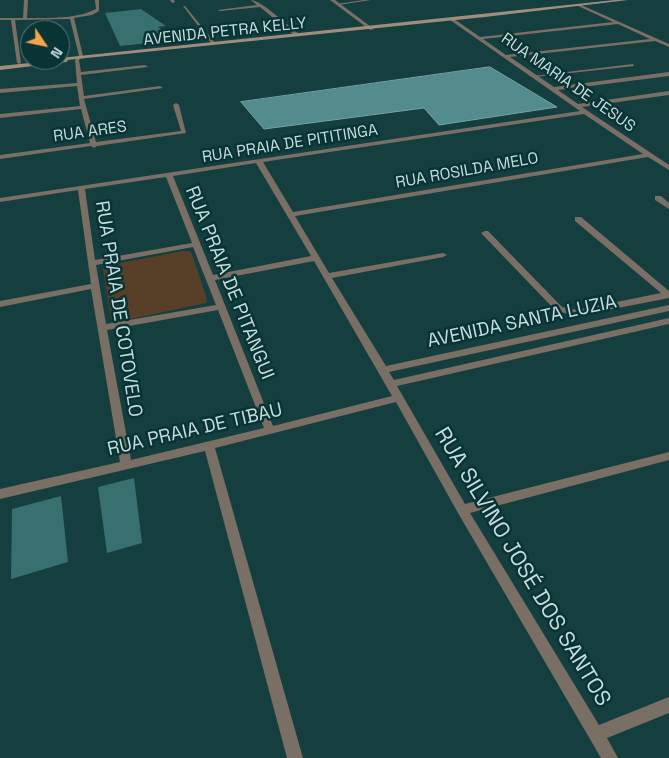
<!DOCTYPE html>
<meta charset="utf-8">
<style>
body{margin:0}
#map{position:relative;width:669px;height:758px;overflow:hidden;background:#153f3f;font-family:"Space Grotesk",sans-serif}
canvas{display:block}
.north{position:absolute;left:20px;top:20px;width:50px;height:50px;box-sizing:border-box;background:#083435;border:1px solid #547778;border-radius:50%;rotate:124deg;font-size:14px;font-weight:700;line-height:20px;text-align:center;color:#c7dcdc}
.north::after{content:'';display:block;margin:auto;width:18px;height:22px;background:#f5a346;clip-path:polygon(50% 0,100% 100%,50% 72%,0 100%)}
</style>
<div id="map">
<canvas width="669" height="758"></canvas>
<div class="north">N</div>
</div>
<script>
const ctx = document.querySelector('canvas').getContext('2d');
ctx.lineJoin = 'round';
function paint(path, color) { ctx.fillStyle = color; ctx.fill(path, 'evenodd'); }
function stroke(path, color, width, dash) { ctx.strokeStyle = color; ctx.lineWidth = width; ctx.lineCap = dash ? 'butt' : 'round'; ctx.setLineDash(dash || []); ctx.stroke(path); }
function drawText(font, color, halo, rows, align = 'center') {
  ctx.font = font + ' "Space Grotesk",sans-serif'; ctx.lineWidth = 5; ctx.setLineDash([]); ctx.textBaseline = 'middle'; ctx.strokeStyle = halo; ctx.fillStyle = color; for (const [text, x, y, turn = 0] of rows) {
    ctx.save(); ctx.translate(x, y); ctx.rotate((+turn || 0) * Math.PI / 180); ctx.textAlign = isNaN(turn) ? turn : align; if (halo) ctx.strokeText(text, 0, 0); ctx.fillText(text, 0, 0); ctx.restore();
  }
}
const green = new Path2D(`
 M183,251H189L192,254L207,299L206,303L121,321L111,319L103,269L105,266Z`);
const water = new Path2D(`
 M490,67L557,107L439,125L424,108L264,129L241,102Z`);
const building = new Path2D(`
 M141,9L166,26L158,27L177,40L120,46L105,13Z
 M134,478L142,543L107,553L98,487Z
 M61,496L68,562L11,579L12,509Z`);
const lane = new Path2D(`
 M363,0H371L338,5L337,4Z
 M633,64L634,66L535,77L533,76Z`);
const street = new Path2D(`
 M24,0H28L27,18C49,18 77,19 96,9L95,0H99V11L92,15L74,18L83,56L79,60L81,72L145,65L148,67L81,75L84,96L160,86L163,88L84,99L96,142L181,131L173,105L176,103L179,105L186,133L97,146L94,148L91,146L0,159V155L90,143L81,109L0,118V114L80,106L77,86L0,93V89L77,83L75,60L79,56L70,19L15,20L21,63L19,64L17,63L11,20H0V18H23Z
 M170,0H174L175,2L172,3Z
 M251,0C261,0 288,26 298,33V35H294L260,7L220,11L218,10L257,5Z
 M330,0H335L374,29L370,30Z
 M579,4L669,44V47L655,41L510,57L554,87L669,72V76L558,90L578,104L669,91V95L582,107L669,165V170L648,157L295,216L329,273L443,253L447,255L443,257L332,278L386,366L669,305V311L389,372L394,380L669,318V324L397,386L465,504L669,452V460L470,513L599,725L669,697V713L607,738L618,758H601L458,513L396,402L215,448L303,758H287L205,451L0,499V489L120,462L91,289L0,307V301L91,284L78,190L0,202V198L580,111L450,20L454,19L480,37L613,22L578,6ZM618,24L650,39L506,55L483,39ZM584,114L643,154L293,212L263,162ZM256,163L311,256L213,275L173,176ZM166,177L192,243L95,260L85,189ZM193,247L216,305L106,324L96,265ZM314,261L392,396L273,426L215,280ZM218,310L264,428L131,460L107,330Z
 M183,6H185L216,44H212Z
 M655,196H661L669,203V209L655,200Z
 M575,217H581L669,291V298L577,316L556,311L481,233L485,231H488L562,307L577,310L661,293L575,221Z`);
const secondary = new Path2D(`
 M615,0H628L485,17L67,60L68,61L66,62L0,70V66L59,60L60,58Z`);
const farStreetnames = [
 ["AVENIDA PETRA KELLY",225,32,-6],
 ["RUA MARIA DE JESUS",568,83,35],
 ["RUA ARES",90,132,-8],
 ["RUA PRAIA DE PITITINGA",290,144,-9],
 ["RUA ROSILDA MELO",467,171,-10]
];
const streetNames = [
 ["RUA PRAIA DE PITANGUI",229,283,68],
 ["RUA PRAIA DE COTOVELO",118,309,81],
 ["AVENIDA SANTA LUZIA",522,322,-12],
 ["RUA PRAIA DE TIBAU",195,430,-13]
];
const nearStreetnames = [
 ["RUA SILVINO JOSÉ DOS SANTOS",522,567,59]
];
paint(green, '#573f28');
paint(water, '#548b8c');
stroke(water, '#76a3a4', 1);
paint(building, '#386f6f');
paint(lane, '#7a6f65');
paint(street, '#7a6f65');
paint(secondary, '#9f8e7e');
drawText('16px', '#c7dcdc', '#083435', farStreetnames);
drawText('19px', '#c7dcdc', '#083435', streetNames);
drawText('22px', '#c7dcdc', '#083435', nearStreetnames);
</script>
